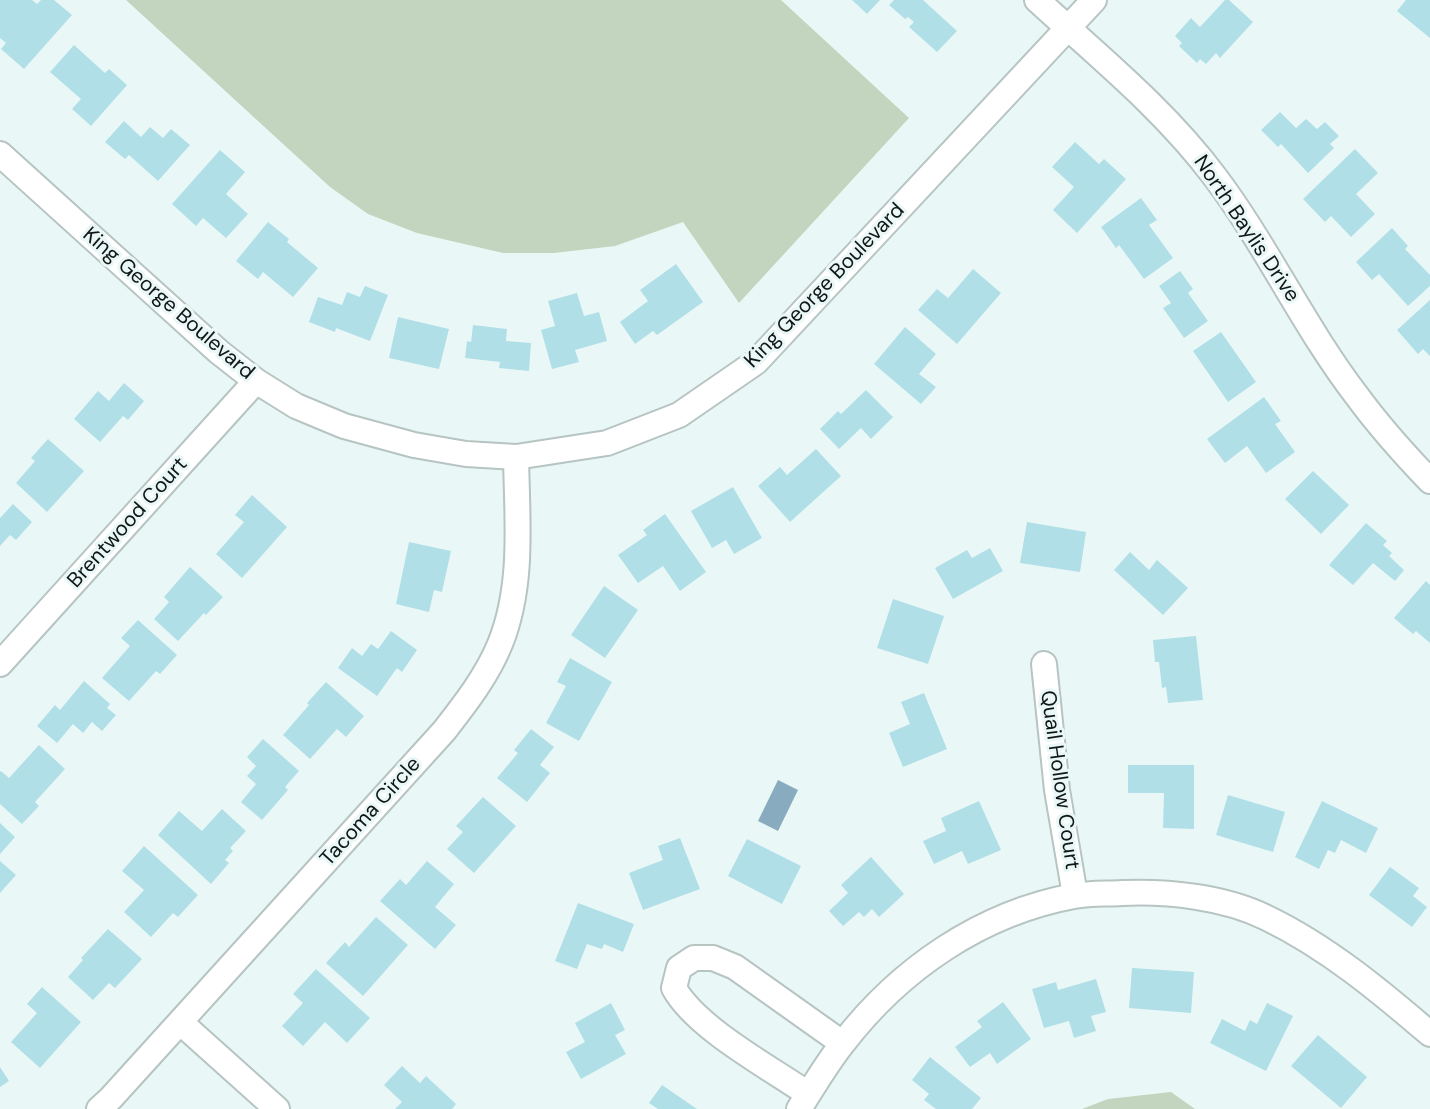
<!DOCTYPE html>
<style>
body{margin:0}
canvas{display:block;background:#e9f8f6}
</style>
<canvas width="1430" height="1109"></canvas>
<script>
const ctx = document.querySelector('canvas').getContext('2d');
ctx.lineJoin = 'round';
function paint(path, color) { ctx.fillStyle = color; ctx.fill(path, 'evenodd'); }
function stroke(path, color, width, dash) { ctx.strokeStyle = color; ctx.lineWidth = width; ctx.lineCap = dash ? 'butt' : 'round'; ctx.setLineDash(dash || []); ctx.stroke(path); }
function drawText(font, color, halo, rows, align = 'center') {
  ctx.font = font + ' "DM Sans",sans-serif'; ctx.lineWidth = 6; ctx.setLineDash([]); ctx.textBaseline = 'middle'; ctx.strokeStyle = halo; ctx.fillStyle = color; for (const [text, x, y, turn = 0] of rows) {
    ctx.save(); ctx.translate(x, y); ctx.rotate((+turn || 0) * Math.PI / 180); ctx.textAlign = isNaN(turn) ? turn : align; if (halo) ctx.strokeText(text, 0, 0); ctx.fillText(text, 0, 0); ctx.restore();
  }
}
const green = new Path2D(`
 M126,0H781L909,118L739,303L683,222L615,246L554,253H503L417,233L368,214L330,187Z
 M1171,1092L1195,1109H1082L1108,1099Z`);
const water = new Path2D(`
 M778,780L798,790L778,831L758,821Z`);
const building = new Path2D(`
 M0,0H32L37,4L41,0H54L72,15L24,69L1,49L6,43L0,38Z
 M852,0H880L867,14Z
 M894,0H923L957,31L937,52L909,27L914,22L908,17L905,19L889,5Z
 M1225,0H1229L1253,22L1220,58L1216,53L1206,64L1200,59L1197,63L1179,46L1182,43L1175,36L1191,18L1200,27Z
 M1406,0H1430V38L1397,11Z
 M74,45L105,73L109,69L127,85L91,126L72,109L81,99L50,72Z
 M1280,112L1296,128L1306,119L1317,129L1325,122L1339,136L1330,144L1334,148L1308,173L1281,144L1278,147L1261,130Z
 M124,121L141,137L150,127L163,138L171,129L190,145L158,181L129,155L125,159L105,142Z
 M1075,142L1099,164L1104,159L1126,179L1077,233L1053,210L1074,187L1052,167Z
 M1355,149L1378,173L1356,194L1375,214L1351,237L1331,216L1325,222L1303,199Z
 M220,150L245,172L226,194L248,214L226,238L203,218L196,226L172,204Z
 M1141,198L1157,220L1149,225L1173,258L1144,279L1119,245L1116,248L1101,227Z
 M268,222L289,239L287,242L318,268L293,297L263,272L258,279L236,261Z
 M1392,228L1408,246L1405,249L1430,275V286L1408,306L1379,274L1372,280L1356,262Z
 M676,264L703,302L657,335L653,331L635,344L620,322L648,301L640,290Z
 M973,269L1001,293L957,344L918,310L937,289L948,298Z
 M1180,271L1193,289L1188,293L1208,321L1184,338L1163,308L1171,303L1159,286Z
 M365,286L388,295L370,341L336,328L335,332L309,322L318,297L342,305L347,292L360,297Z
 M577,293L584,316L599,312L607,341L575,350L579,362L552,369L541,330L555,326L548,301Z
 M1430,300V356L1423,349L1418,354L1397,330Z
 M398,317L449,329L439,369L389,358Z
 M473,325L507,329L506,341L531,343L529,371L499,368L500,362L465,358L467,341L471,342Z
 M905,327L936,354L919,374L936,387L921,404L874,364Z
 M1221,332L1256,382L1228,402L1193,351Z
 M124,383L144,401L128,420L123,416L100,442L74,419L98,391L109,401Z
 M866,390L893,417L871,439L861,428L839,449L820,429L838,411L841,414Z
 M1264,397L1281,421L1275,424L1295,452L1266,473L1247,446L1225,463L1207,439Z
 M48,439L84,471L47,512L16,483L35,461L31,458Z
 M816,449L841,476L790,522L758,486L780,467L787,475Z
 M1313,471L1349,505L1321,534L1285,499Z
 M733,487L762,538L734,554L726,540L712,548L691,511Z
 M252,495L287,527L242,578L216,554L244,522L235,515Z
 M13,504L32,522L16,540L10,535L0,546V518Z
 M665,514L706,572L680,591L663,566L638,583L618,555L647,535L643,530Z
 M1027,522L1086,532L1080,572L1020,563Z
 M1366,523L1387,541L1383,545L1392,553L1389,556L1404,570L1395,581L1373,563L1353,585L1329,565Z
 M409,542L451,551L442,592L434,590L429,612L396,604Z
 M990,548L1003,571L953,599L935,568L967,550L972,558Z
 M1130,552L1149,570L1157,560L1188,588L1163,615L1114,570Z
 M190,567L223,597L206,615L204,613L178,641L154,619L169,602L164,597Z
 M1426,581L1430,585V643L1416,631L1413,634L1394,618Z
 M604,586L638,610L605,658L571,635Z
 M893,599L944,616L928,664L877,648Z
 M138,620L177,655L160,674L156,671L129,701L102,678L130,646L121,638Z
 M391,631L417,650L402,672L397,668L377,696L338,668L352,648L362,656L371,644L378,649Z
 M1196,636L1203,700L1168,703L1166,687L1162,688L1159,662H1155L1153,640Z
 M570,658L612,682L579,741L546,723L566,686L557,682Z
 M84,681L110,704L107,708L116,715L102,731L92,722L83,733L73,724L57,743L37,726L55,705L60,710Z
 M326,682L364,716L346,737L337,729L310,759L283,735L309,705L307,703Z
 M924,693L947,749L903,767L889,733L910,724L901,702Z
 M531,729L554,747L540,765L550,773L527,802L497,778L518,753L514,750Z
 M263,739L299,771L285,787L288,790L262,820L241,802L256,784L247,776L256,766L247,757Z
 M39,745L65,769L35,802L39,806L22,824L0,804V772L1,771L9,778Z
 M1128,765H1194V829L1163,828L1164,793H1128Z
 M1228,795L1285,812L1273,852L1216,835Z
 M483,797L516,826L474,873L447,849L463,832L456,826Z
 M979,801L1001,850L968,864L962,851L934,864L923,841L946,831L941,818Z
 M1322,801L1378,828L1366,853L1341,840L1335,853L1328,850L1319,869L1295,857Z
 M222,809L246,831L230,848L233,851L225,860L229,863L211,884L158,835L179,811L202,831Z
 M0,823L15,837L0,854Z
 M680,838L700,889L643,910L629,873L663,860L658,846Z
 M747,839L801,866L782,904L728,876Z
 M144,846L198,895L178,917L173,913L151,937L124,912L144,890L122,871Z
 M871,857L904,894L879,917L872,909L864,917L859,912L843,926L829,911L848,893L841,885Z
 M0,861L16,875L0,893Z
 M427,861L454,884L435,907L456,925L435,949L380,901L400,879L406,885Z
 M1390,867L1419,888L1413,896L1427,907L1412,927L1369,895Z
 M578,903L634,924L623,952L604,944L602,949L587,944L577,969L555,961Z
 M376,917L408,945L363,996L326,963L345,942L349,947Z
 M108,929L142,959L115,988L109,983L93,1000L68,977L83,960L81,958Z
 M1132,968L1194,972L1191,1013L1129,1008Z
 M316,969L370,1018L347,1043L325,1022L303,1046L282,1026L303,1003L293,994Z
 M1096,979L1106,1012L1091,1016L1096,1031L1074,1038L1069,1021L1044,1028L1032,989L1056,982L1058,990Z
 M42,987L81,1022L40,1068L11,1042L37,1013L27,1004Z
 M1003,1002L1031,1039L997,1064L990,1053L970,1067L955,1047L982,1027L977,1021Z
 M611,1003L625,1030L615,1035L626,1054L581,1079L566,1052L585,1042L575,1023Z
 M1267,1003L1293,1016L1266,1071L1210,1043L1222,1019L1245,1031L1250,1020L1257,1024Z
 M1318,1035L1367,1077L1341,1108L1291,1066Z
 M930,1057L981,1098L972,1109H936L924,1100L929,1094L912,1080Z
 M402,1066L420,1083L426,1076L456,1104L452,1109H395L402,1102L384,1085Z
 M0,1067L9,1081L0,1087Z
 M662,1085L697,1109H658L649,1103Z`);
const street = new Path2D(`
 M1037,0C1098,56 1165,110 1215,177C1267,246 1304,327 1357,396C1379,426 1404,454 1430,481
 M0,154L219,352L256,381L296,406L344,426L414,445L466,454L516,457L607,443L679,415L756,362L1094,0
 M0,664L256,381
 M1044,664L1057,790L1075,895
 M180,1022L277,1109
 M808,1094C769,1067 696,1028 674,988L679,968L694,958H713L735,967L842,1043
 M99,1109L111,1098L444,731C465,704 487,676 500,644C524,585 517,519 516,457
 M799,1109C813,1087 827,1063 843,1043C900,969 981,913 1074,896C1090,893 1106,894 1122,893C1168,891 1225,897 1267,918C1327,947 1380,991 1430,1034`);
const streetNames = [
 ["North Baylis Drive",1246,229,56],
 ["King George Boulevard",825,286,-46],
 ["King George Boulevard",168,304,41],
 ["Brentwood Court",128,523,-48],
 ["Quail Hollow Court",1059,780,82],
 ["Tacoma Circle",371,812,-48]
];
paint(green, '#c3d5be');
paint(water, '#88abc0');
paint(building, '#b1dfe8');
stroke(street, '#b6c4c2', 28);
stroke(street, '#fff', 24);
drawText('21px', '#111616', '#e9f8f6', streetNames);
</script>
